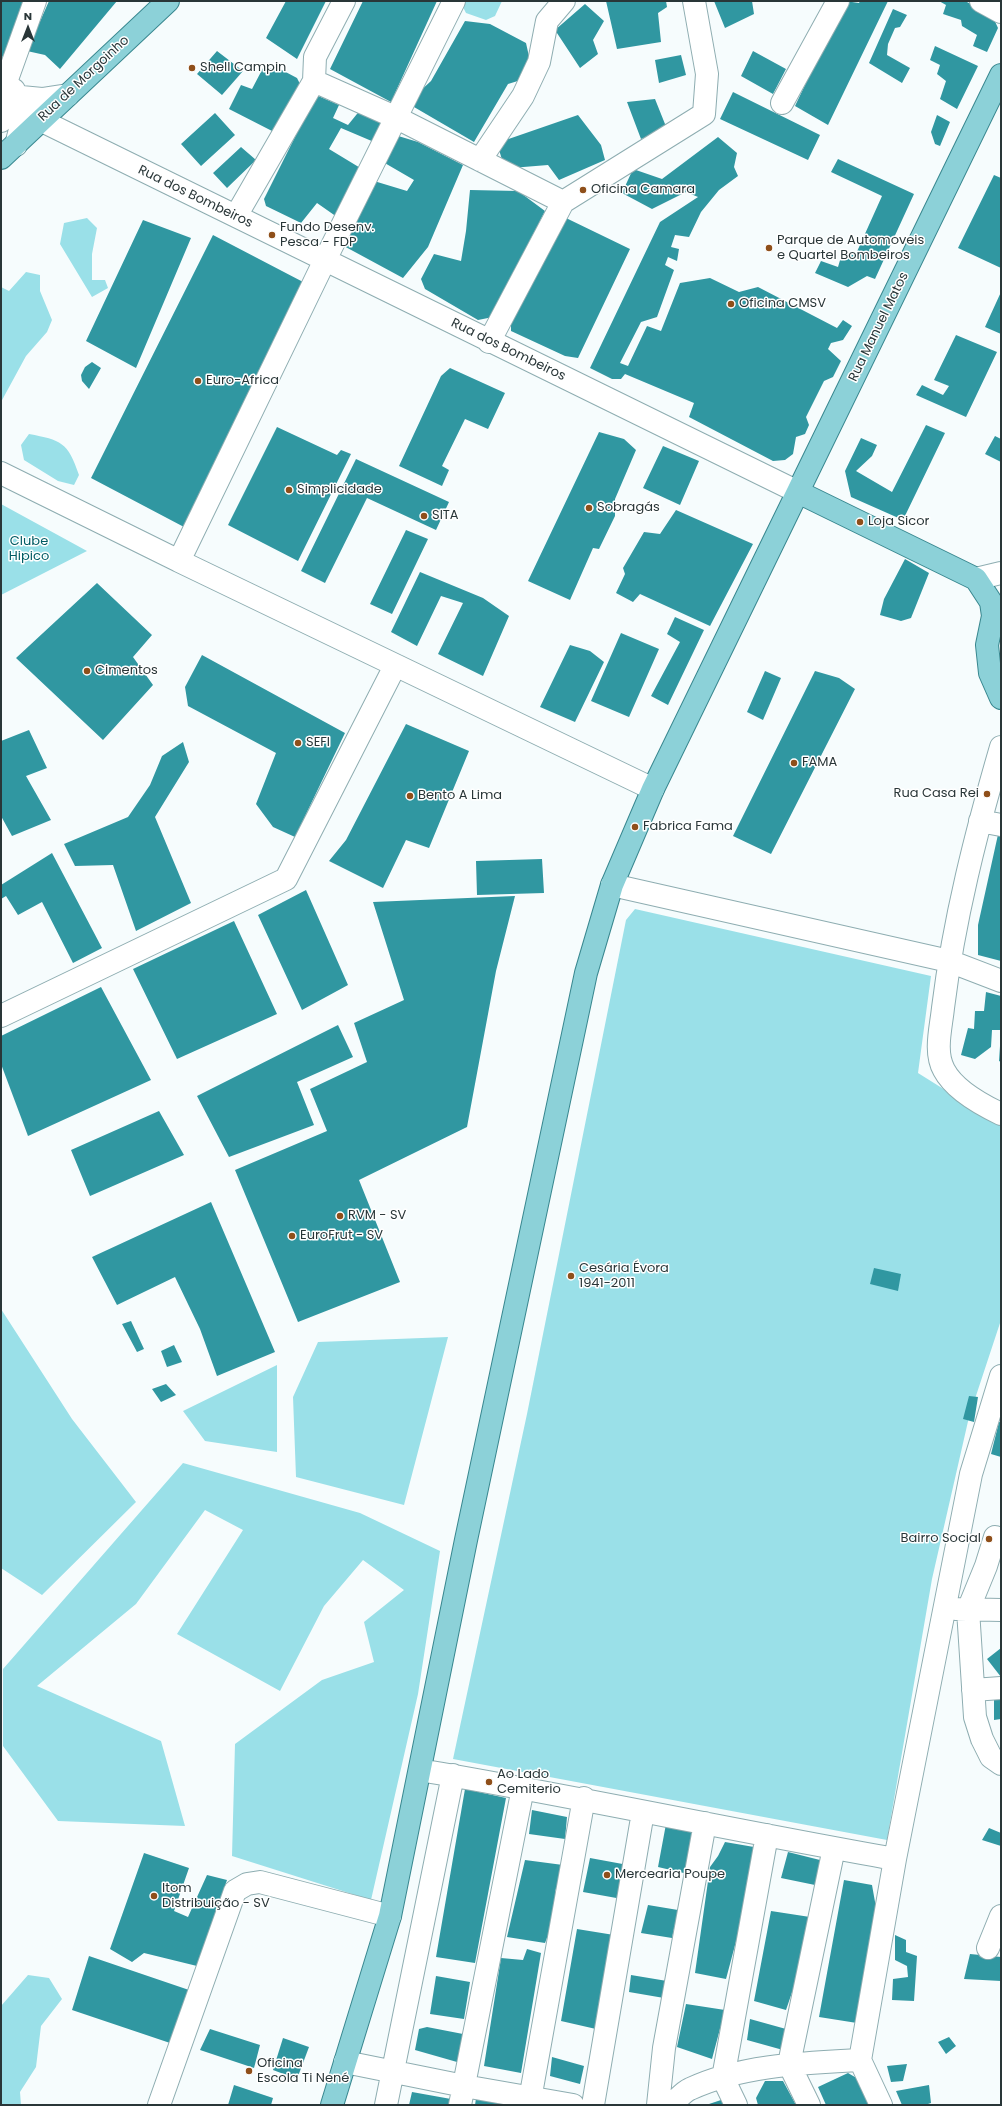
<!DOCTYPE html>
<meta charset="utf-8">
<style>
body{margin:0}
#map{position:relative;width:1002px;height:2106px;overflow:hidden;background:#f6fcfd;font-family:Poppins,sans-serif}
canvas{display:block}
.frame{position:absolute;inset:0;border:2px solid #293638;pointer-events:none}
.north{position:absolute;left:8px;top:8px;width:40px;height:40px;-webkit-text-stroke:3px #fff;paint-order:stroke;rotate:0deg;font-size:11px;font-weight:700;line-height:16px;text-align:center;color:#293638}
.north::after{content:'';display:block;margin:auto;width:14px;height:18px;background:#293638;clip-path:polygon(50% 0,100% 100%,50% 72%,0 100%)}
</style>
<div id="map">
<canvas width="1002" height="2106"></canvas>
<div class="frame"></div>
<div class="north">N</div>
</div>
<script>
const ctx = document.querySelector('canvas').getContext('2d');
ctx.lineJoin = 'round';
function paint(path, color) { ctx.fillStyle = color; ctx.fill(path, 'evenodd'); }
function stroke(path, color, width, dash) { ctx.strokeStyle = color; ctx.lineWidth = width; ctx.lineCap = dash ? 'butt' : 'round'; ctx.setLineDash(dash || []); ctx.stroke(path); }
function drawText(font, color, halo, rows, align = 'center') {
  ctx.font = font + ' Poppins,sans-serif'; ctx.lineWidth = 3; ctx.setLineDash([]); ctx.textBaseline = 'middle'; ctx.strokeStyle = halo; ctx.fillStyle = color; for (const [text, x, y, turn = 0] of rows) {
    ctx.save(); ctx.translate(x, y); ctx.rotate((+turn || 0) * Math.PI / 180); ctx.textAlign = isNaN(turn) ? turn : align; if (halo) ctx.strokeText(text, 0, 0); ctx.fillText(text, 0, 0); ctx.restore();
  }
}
const green = new Path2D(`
 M460,1H502L495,16L486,20L466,13Z
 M87,218L97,228L92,254V280H105L108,288L92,297L60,244L64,223Z
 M26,272L40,275V291L52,320L47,332L26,356L1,402V287L9,291Z
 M29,434C61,440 68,442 79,475L74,485L58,481L24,460L21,445Z
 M1,504L87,551L1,595Z
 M635,909L931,976L918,1073L1001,1125V1320L969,1417L932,1579L887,1840L453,1759L527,1414L626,920Z
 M1,1309L72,1419L136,1502L42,1595L1,1568Z
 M448,1337L404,1505L296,1477L293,1397L318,1342Z
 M277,1365V1452L205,1441L183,1411Z
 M183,1463L360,1513L440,1551L418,1694L371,1900L232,1856L235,1744L322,1680L374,1662L364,1622L404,1590L363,1560L324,1606L280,1691L177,1634L243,1530L205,1510L136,1604L37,1686L161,1741L185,1826L58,1821L3,1746V1669Z
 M28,1975L49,1978L62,1999L41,2026L36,2067L20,2092L21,2105H1V2006Z`);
const building = new Path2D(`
 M1,1H25L3,57L1,56Z
 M49,1H117L60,69L45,55L27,51Z
 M286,1H326L297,59L266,38Z
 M363,1H437L391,102L330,69Z
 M606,1H666L667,7L658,13L661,42L617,49Z
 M714,1H752L754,14L725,28Z
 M845,1L859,3L860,1H888L828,125L795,106Z
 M939,1H965L992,15L998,28L987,52L973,46L977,35L962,26L961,20L943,14L946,5Z
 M585,4L604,21L593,40L598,54L580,68L555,30Z
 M893,9L907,15L900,27L895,28L888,44L887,55L910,68L902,83L869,63Z
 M465,21L490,24L526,43L530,61L521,80L508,84L474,142L414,107L417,94L431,81Z
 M935,46L978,66L957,109L940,99L946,81L937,74L940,65L930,60Z
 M217,51L243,71L222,95L197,74Z
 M753,51L786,69L773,94L741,76Z
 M681,55L686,75L659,83L655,60Z
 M263,68L280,69L297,78L301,86L274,132L229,109L241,85L252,89Z
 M733,92L820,135L808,160L720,119Z
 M316,95L339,105L333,118L348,125L361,109L386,122L374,142L341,128L329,149L362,169L337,217L317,203L301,223L266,206L264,199Z
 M655,99L667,129L641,139L627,102Z
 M215,113L235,135L201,166L181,144Z
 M578,115L601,145L605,160L559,180L548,165L511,168L503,163L497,143Z
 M937,115L950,122L940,146L935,144L931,132Z
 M395,135L418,142L463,165L428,247L403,278L342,245L374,181L407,191L414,180L383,162Z
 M718,137L737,153L734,167L738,176L719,190L701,212L689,237L675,235L671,247L679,249L677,261L668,257L665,265L674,270L657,317L641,322L620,363L628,366L647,326L661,331L680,283L710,278L739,292L758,287L837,328L843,320L852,326L843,340L831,343L828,349L841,361L833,377L824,381L806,417L809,425L805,434L796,437L793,454L785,460L773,461L689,417L694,403L625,374L621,379H612L590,368L660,222L698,197L686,192L652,209L622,193L633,169L662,179Z
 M241,147L256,160L227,188L213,173Z
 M838,159L914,194L875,279L867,276L848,287L815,273L821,261L838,267L843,250L855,256L882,196L831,172Z
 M994,175L1001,178V268L958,248Z
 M470,190L518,191L545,211L510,279L493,317L478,320L425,289L421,279L434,254L461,261L466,231Z
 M566,218L630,249L578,358L565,356L511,331V314Z
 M143,220L191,238L136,368L86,341Z
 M213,235L305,283L184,527L91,478Z
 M1001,292V334L985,327Z
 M956,335L997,352L966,417L916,395L922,385L943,395L949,386L934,380Z
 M92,362L101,368L89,389L82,381L81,375L85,367Z
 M450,368L505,393L488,429L465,419L442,466L449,470L442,486L399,466L441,376Z
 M926,425L945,433L903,520L851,497L845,471L861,438L877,445L872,456L856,471L892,492Z
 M277,427L337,455L341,450L351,454L298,561L228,525Z
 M599,432L624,439L636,450L615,499V516L599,549L593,548L570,600L528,581Z
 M995,436L1001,439V462L985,454Z
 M663,446L699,461L680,505L643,488Z
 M356,459L449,502L436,530L367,498L325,583L301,571Z
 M676,510L753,544L710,626L640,594L633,602L616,593L625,574L623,568L644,532L660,534Z
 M406,530L428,539L392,614L370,604Z
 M905,559L929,573L911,618L901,621L880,615L884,599Z
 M420,572L483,598L509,616L483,676L438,654L463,603L441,596L417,646L391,632Z
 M97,583L152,635L133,657L153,685L103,740L16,658Z
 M675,617L704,630L668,705L651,696L680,642L667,634Z
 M621,633L659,649L629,717L591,701Z
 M570,645L590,651L604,662L575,722L540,707Z
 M202,655L345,733L295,837L273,827L256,804L276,753L188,706L185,687Z
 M765,671L781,678L763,720L747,712Z
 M815,671L839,678L855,689L771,854L733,836Z
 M406,724L469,751L429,848L406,840L383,888L329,861L346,840Z
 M29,730L47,768L26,776L51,820L12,836L1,816V741Z
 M183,742L189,762L155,817L191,903L136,931L113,865L75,866L64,844L128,817L150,785L162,756Z
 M999,830L1001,831V961L978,955V925Z
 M52,853L102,948L73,963L42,902L18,915L6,896L1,899V885Z
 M542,859L544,893L477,895L476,861Z
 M306,890L348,985L302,1010L258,915Z
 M515,896L496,971L467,1127L359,1180L400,1282L298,1322L235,1170L327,1131L310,1089L367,1062L354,1023L404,1000L373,902Z
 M234,921L277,1014L177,1059L133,969Z
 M101,987L151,1080L28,1136L1,1064V1036Z
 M986,992L1001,996V1030H992L991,1047L975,1059L961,1055L968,1028L974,1029L975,1011H984Z
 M338,1025L353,1057L297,1082L314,1125L229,1157L197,1096Z
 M1000,1046H1001V1062L999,1061Z
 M159,1111L184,1155L90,1196L71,1150Z
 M211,1202L275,1352L217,1376L200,1329L175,1277L117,1305L92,1257Z
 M874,1268L901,1274L898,1291L870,1284Z
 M131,1321L144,1349L137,1352L122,1324Z
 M174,1345L182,1362L167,1367L161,1351Z
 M166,1384L176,1395L161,1402L152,1389Z
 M969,1396L978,1397L974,1422L963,1419Z
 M999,1422H1001V1457L991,1454Z
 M1001,1648V1677L987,1659Z
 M1001,1696V1719L994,1720V1697Z
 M465,1789L506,1798L475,1963L436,1957Z
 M532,1810L567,1817L565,1839L529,1834Z
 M666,1824L695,1833L688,1874L658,1867Z
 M989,1828L1001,1833V1846L982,1840Z
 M725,1842L754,1847L742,1919L726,1979L695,1973L710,1867L718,1856Z
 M788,1852L820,1860L815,1885L781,1878Z
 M144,1853L189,1868L174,1911L188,1917L207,1875L227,1880L197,1966L144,1953L132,1962L110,1949Z
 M590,1858L628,1865L622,1899L583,1892Z
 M525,1860L563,1865L555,1892V1917L545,1943L507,1937Z
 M844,1880L872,1885L877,1913L857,2023L819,2017Z
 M648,1905L678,1910L672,1938L641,1933Z
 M771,1911L810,1917L802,1963L786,2010L754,2001Z
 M577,1929L614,1935L596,2029L561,2021Z
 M895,1935L906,1940V1952L917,1956L914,2001L892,2000L893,1979L908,1977L907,1966L895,1960Z
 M527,1949L541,1953L521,2073L484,2066L501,1958L523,1960Z
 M970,1954L1001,1957V1981L964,1979Z
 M89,1956L189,1990L173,2044L72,2010Z
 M631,1975L667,1981L664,1998L629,1992Z
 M436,1976L470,1982L464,2019L430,2014Z
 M686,2004L725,2010L712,2059L677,2047Z
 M750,2019L786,2029L783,2050L747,2040Z
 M427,2027L463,2034L457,2062L415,2050L419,2029Z
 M210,2029L260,2045L254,2068L200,2050Z
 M949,2037L956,2046L946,2054L938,2042Z
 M283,2038L309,2047L297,2079L273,2070Z
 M552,2057L584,2066L580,2084L550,2076Z
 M907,2064L903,2081L891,2082L887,2066Z
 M848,2073L860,2080L872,2105H826L818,2087Z
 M765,2081H783L796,2105H758L756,2098Z
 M234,2085L273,2098L271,2105H228Z
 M929,2085L931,2103L925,2105H902L896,2091Z
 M412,2092L451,2099L450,2105H409Z
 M477,2092L521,2105H475Z
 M721,2100L725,2105H706Z`);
const minor = new Path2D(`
 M35,1L6,82L40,120L798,492
 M454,1L325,260L179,561L653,789
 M981,1L1001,12
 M314,81L397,118L563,202
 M782,103L838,1
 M1,121L8,111L14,90
 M16,145L22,122L21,97L42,99L68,95
 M480,160L523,96L539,62L547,21L564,1
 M236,216L314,81L315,57L344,1
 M489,342L563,202L704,114L707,74L694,1
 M1,473L179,561
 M976,579L1001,573
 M1001,747C976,833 954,919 943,1008C941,1028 934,1052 944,1070C954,1089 982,1105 1001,1114
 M980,821L1001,825
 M612,885L949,961L1001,981
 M1,1016L286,879L395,666
 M995,1537L986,1566L968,1610L975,1717L982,1739L991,1757L1001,1764
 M956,1609L1001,1610
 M973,1690L1001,1688
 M420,1770C579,1797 736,1831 895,1859
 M988,1948L1001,1916
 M345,2062L464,2086L573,2105
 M159,2105L235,1891L247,1884L260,1882L390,1916
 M386,2105L453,1775
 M460,2105L523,1788
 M529,2105L584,1798
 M593,2105L643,1812
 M658,2105L664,2048L705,1823
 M671,2105C677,2100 683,2092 690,2089C741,2065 804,2063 860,2060
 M736,2105L723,2078L767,1835
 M809,2105L789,2064L834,1848
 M881,2105L860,2060L895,1859L971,1474L1001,1376`);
const major = new Path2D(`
 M1,158L168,1
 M798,492L976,579L991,602L993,616L987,645L990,673L1001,698
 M332,2105L390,1916L466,1540L586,973L612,885L653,789L1001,75`);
const markers = [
 [192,68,4,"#8f4f1a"],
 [583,190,4,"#8f4f1a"],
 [272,235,4,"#8f4f1a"],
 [769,248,4,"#8f4f1a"],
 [731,304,4,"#8f4f1a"],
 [198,381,4,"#8f4f1a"],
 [289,490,4,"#8f4f1a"],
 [589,508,4,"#8f4f1a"],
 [424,516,4,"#8f4f1a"],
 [860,522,4,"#8f4f1a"],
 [87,671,4,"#8f4f1a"],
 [298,743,4,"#8f4f1a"],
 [794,763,4,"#8f4f1a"],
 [987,794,4,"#8f4f1a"],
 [410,796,4,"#8f4f1a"],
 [635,827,4,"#8f4f1a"],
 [340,1216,4,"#8f4f1a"],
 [292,1236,4,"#8f4f1a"],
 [571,1276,4,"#8f4f1a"],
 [989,1539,4,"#8f4f1a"],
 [489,1782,4,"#8f4f1a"],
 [607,1875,4,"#8f4f1a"],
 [154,1896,4,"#8f4f1a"],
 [249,2071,4,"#8f4f1a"]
];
const poiNames = [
 ["Shell Campin",200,68],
 ["Oficina Camara",591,190],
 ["Fundo Desenv.",280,228],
 ["Pesca - FDP",280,243],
 ["Parque de Automoveis",777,241],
 ["e Quartel Bombeiros",777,256],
 ["Oficina CMSV",739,304],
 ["Euro-Africa",206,381],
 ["Simplicidade",297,490],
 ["Sobragás",597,508],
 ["SITA",432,516],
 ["Loja Sicor",868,522],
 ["Cimentos",95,671],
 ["SEFI",306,743],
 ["FAMA",802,763],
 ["Rua Casa Rei",979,794,"right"],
 ["Bento A Lima",418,796],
 ["Fabrica Fama",643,827],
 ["RVM - SV",348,1216],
 ["EuroFrut - SV",300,1236],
 ["Cesária Évora",579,1269],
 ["1941-2011",579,1284],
 ["Bairro Social",981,1539,"right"],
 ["Ao Lado",497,1775],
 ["Cemiterio",497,1790],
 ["Mercearia Poupe",615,1875],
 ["Itom",162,1889],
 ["Distribuição - SV",162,1904],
 ["Oficina",257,2064],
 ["Escola Ti Nené",257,2079]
];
const streetNames = [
 ["Rua de Morgoinho",84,79,-43],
 ["Rua dos Bombeiros",195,197,26],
 ["Rua Manuel Matos",879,327,-64],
 ["Rua dos Bombeiros",508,350,26]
];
const parkNames = [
 ["Clube",29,542],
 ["Hipico",29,557]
];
paint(green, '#9ae0e8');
paint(building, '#3097a1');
stroke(minor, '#8eadb1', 24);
stroke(major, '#38878f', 24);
stroke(minor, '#fff', 22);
stroke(major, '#8cd1d8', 22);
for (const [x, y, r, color] of markers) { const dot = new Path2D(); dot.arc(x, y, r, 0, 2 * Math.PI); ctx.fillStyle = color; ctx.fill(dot); stroke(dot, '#fff', 1.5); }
drawText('13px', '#293638', '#fff', poiNames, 'left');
drawText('13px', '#293638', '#fff', streetNames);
drawText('13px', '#005b63', '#fff', parkNames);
</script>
